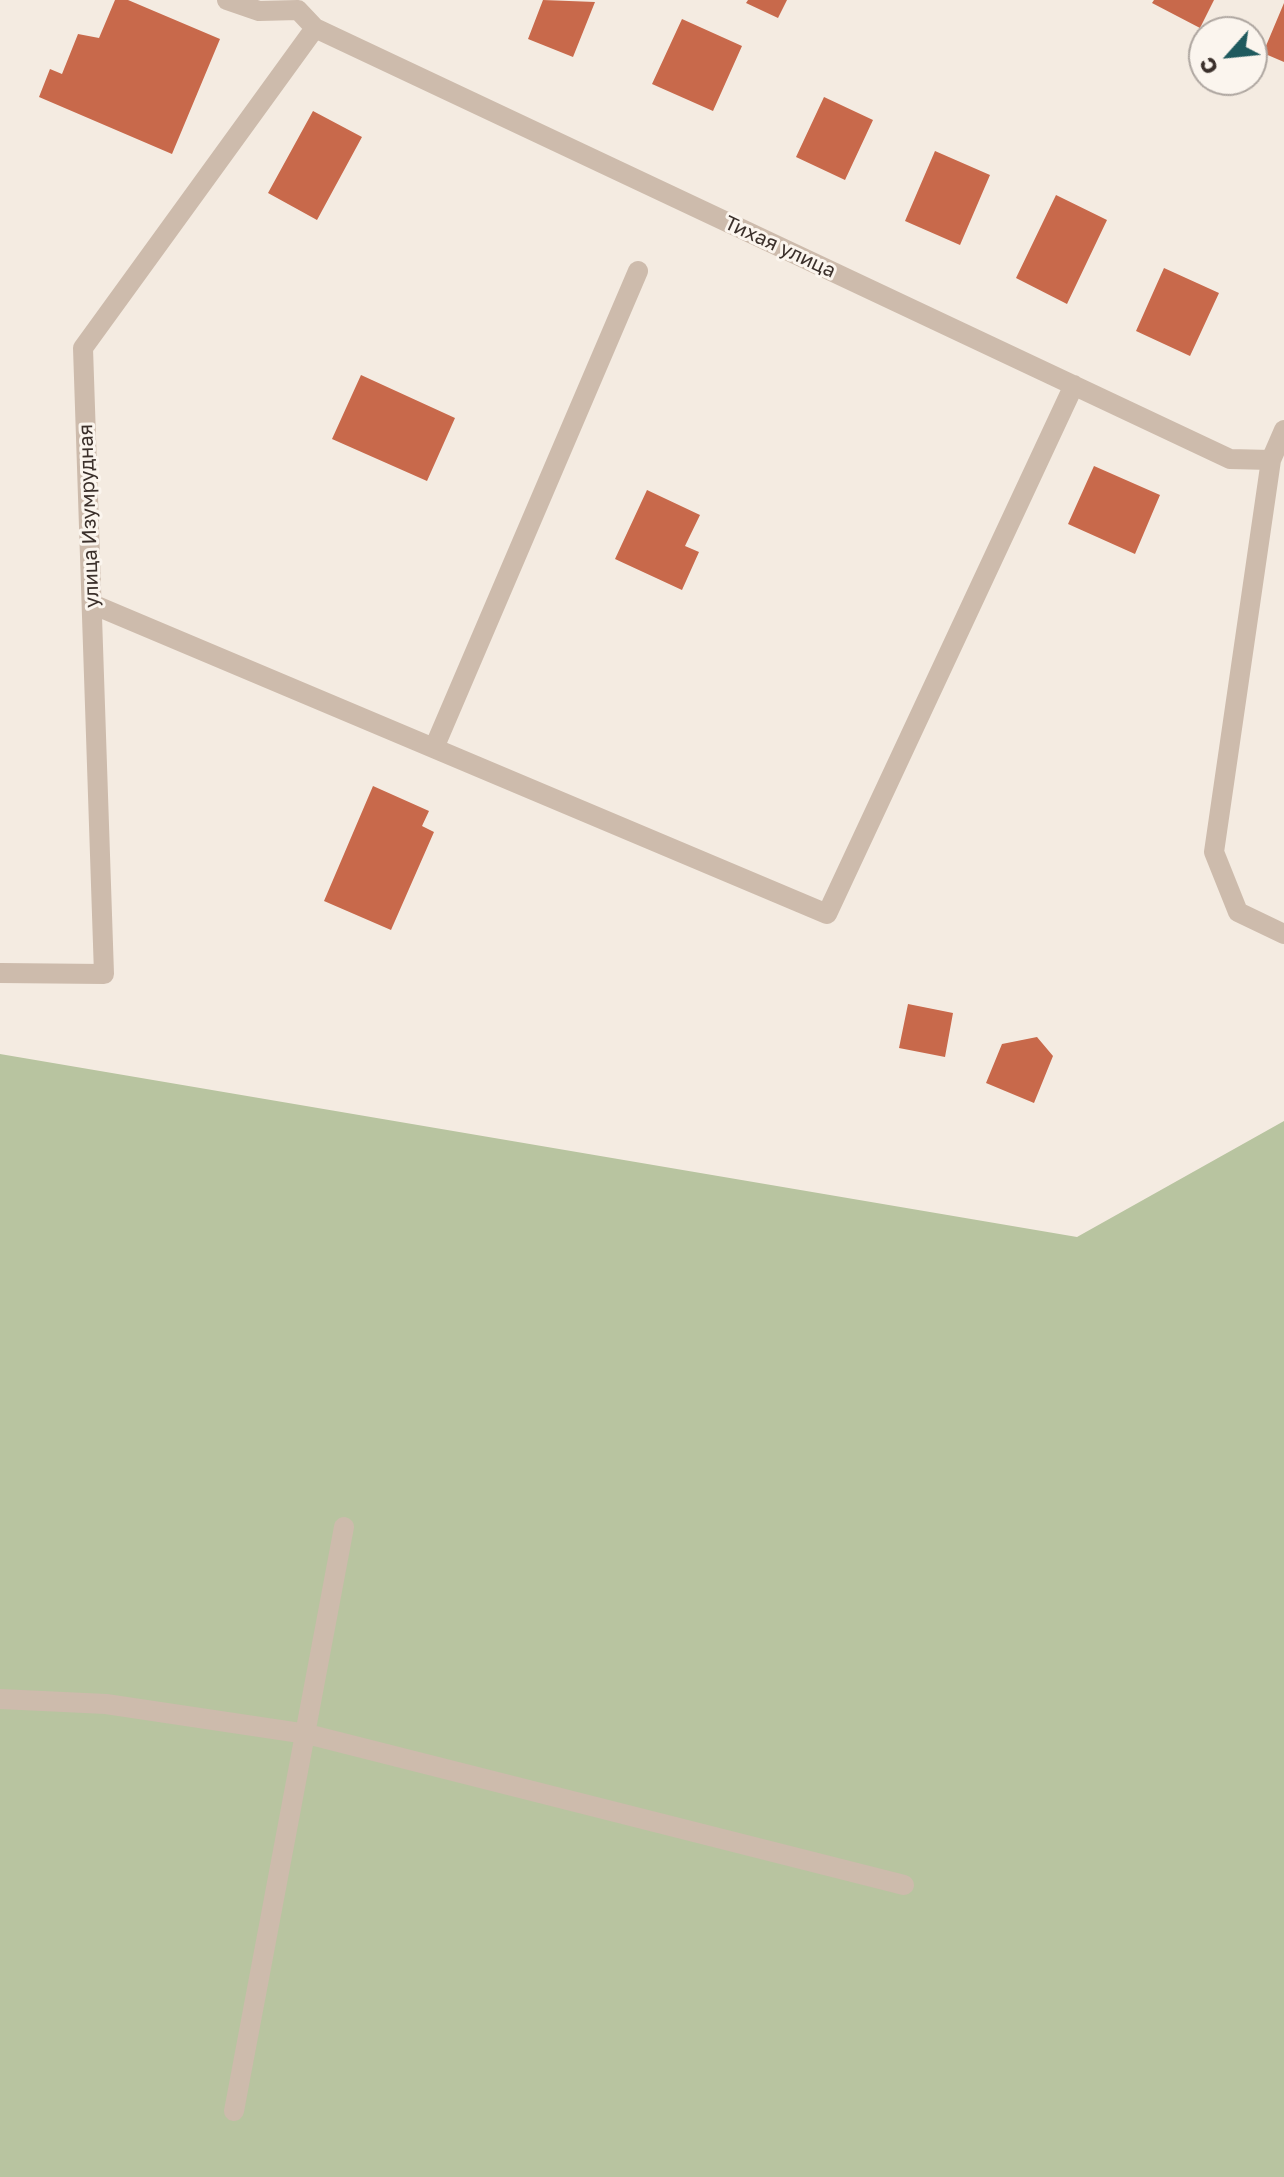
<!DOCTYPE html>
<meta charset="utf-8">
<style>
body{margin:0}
#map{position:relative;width:1284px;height:2177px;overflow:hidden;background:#f4ebe1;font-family:"Golos Text",sans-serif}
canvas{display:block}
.north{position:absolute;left:1188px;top:16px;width:80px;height:80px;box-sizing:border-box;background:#fbf5ee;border:2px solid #aea6a0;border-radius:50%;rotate:243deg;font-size:22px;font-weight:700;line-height:32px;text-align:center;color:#3b302b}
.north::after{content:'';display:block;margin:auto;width:28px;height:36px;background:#1f5a5e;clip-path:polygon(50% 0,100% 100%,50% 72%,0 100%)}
</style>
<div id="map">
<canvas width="1284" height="2177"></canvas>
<div class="north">С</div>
</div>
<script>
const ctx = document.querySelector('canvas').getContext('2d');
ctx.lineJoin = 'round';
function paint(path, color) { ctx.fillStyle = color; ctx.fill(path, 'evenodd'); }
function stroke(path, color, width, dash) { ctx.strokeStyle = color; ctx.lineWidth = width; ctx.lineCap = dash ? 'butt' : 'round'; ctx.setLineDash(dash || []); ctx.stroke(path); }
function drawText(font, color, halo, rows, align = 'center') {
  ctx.font = font + ' "Golos Text",sans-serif'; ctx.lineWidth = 6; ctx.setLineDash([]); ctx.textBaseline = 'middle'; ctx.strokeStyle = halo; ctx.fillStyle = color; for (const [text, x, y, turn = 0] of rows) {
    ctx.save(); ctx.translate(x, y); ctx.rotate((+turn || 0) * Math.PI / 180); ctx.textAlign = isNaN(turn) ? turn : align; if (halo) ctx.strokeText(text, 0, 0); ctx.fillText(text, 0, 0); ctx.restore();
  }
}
const green = new Path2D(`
 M0,1054L1077,1237L1284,1121V2177H0Z`);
const building = new Path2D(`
 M115,0H128L220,39L172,154L39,97L50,69L62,74L78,34L99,38Z
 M543,0L595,2L573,57L528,39Z
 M748,0H787L778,18L746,3Z
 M1154,0H1214L1200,28L1152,3Z
 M1284,3V62L1263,53Z
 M682,19L742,46L713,111L652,84Z
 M824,97L873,120L845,180L796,157Z
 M313,111L362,137L317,220L268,193Z
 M935,151L990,175L960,245L905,221Z
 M1056,195L1107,220L1067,304L1016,278Z
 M1164,268L1219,293L1190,356L1136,331Z
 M361,375L455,418L427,481L332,439Z
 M1094,466L1160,495L1135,554L1068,524Z
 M647,490L700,515L685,546L699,552L682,590L615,559Z
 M373,786L429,811L422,826L434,832L391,930L324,901Z
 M908,1004L953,1013L945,1057L899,1048Z
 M1037,1037L1053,1056L1034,1103L986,1083L1002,1044Z`);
const minor = new Path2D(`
 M227,0L259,11L298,10
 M298,10L315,28L1230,459L1271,460
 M1284,430L1271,460L1214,852L1238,912L1284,934
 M92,604L827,914L1074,385
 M434,748L638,271
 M0,973L104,974L83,348L315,28
 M0,1699L106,1704L307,1734L904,1885
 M234,2111L344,1527`);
const streetNames = [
 ["Тихая улица",780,247,25],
 ["улица Изумрудная",89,516,-92]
];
paint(green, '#b8c4a0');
paint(building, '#c8694b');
stroke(minor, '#cdbbac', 20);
drawText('20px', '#3b302b', '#fbf5ee', streetNames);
</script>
